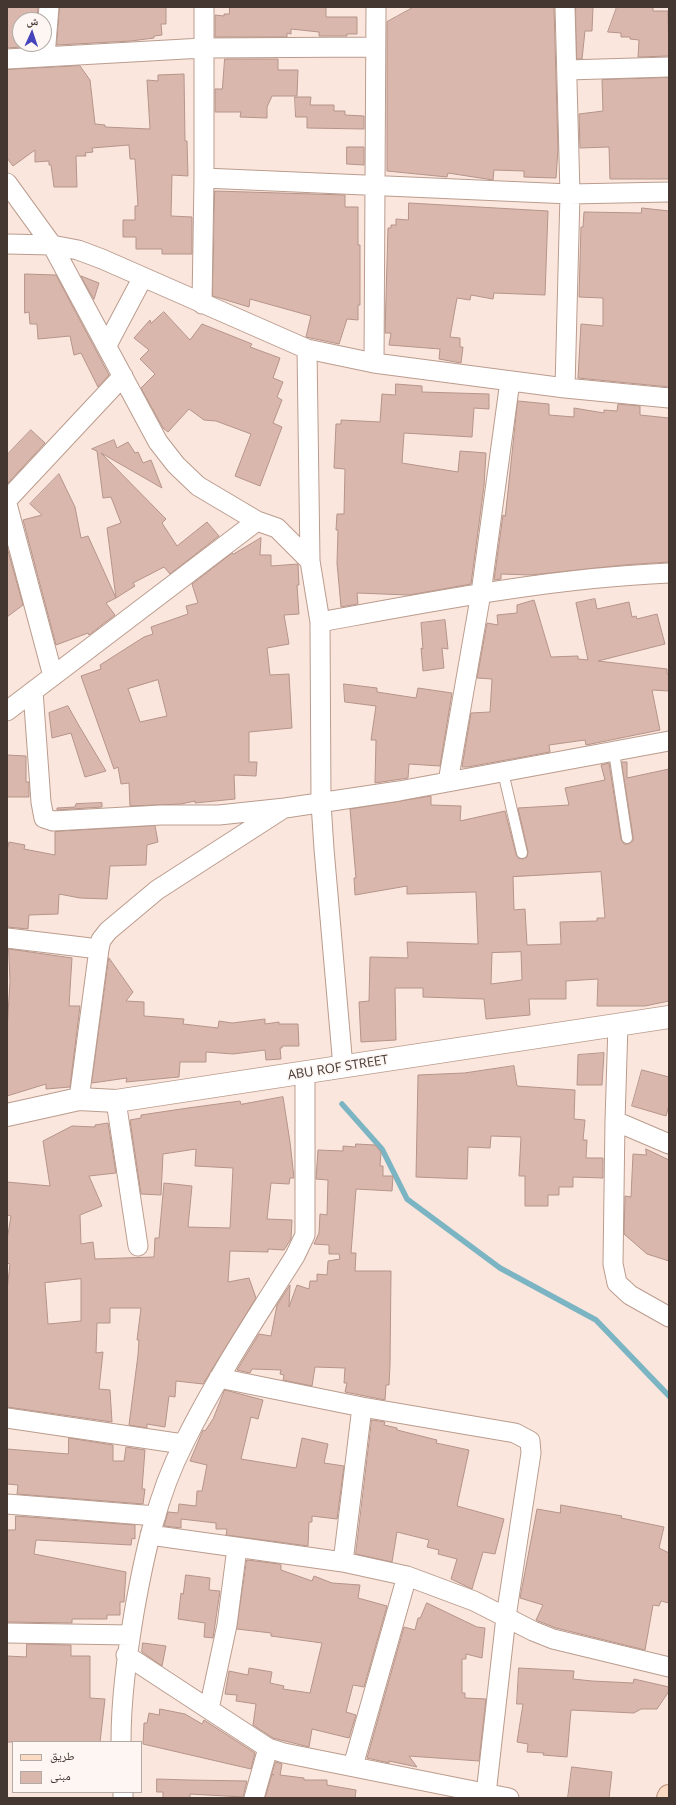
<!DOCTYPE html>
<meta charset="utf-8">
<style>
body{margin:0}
#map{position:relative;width:676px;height:1805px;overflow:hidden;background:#fae6dd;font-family:"Open Sans","Noto Naskh Arabic",sans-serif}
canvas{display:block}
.frame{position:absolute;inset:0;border:8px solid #443731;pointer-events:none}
.legend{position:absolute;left:12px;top:1741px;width:130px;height:52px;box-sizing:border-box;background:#fdf6f3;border:1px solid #b3aaa5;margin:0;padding:5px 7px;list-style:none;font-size:12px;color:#443731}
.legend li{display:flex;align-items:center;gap:8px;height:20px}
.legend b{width:20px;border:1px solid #b3aaa5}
.north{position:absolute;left:12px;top:12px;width:40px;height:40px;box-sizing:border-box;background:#fdf6f3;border:1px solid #b3aaa5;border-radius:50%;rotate:3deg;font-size:11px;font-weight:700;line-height:16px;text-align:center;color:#443731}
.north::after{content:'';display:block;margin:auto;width:14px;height:18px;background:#4644ba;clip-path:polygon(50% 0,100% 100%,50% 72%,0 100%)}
</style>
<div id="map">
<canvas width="676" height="1805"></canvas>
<div class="frame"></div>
<ul class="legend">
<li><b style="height:5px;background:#fbdac4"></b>طريق</li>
<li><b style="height:11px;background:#dab7ad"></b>مبنى</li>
</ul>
<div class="north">ش</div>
</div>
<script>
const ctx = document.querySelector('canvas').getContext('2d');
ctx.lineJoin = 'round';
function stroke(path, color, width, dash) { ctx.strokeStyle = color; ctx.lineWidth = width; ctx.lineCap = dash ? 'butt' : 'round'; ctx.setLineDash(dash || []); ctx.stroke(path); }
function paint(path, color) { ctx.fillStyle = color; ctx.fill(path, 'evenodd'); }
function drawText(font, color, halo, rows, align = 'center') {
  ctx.font = font + ' "Open Sans",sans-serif'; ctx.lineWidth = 3.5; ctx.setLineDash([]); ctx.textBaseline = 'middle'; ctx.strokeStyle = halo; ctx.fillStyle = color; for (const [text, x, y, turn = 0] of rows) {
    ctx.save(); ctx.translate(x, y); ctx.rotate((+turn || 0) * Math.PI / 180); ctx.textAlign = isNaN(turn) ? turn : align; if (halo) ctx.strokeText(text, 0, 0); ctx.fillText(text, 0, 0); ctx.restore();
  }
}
const stream = new Path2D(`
 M342,1104L382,1149L407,1199L500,1268L596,1320L669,1396`);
const building = new Path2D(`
 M7,7H38L37,20H20V44H35V46L7,48Z
 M60,7H166V24H161L162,35L154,36V38L131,41L57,45Z
 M230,7H326V17H357V34H347V36H319V32L291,29V34L287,33V37H215V15L224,16V14H229Z
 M414,7H554L558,149L556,178L524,177V171L494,170L493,180L448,173L447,177L387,171V22Z
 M576,7H593L592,31H585L582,59H577Z
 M617,7H653V11H668L669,56L638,57L639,40L630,39V37H621V33L608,32Z
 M225,59H278V70H298L297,96H272L267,107V118L240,117L241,112H215V89H222Z
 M80,66L90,80L95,124L105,125V127L150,129L147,80L158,81V75L184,74L185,141H187L188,176L172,175L171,216L192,217V254H162V249H136V237H123V220H135V206H138L135,159H130L129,145L92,148L93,152L85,153L86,156H76L77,187H54L51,165H49V161L35,162V150L13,166L7,158V70Z
 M669,78V179H610L609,147L580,148L579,114L603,111L602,80Z
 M295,97H311L310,105H334V111H345V115L364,116V129L307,128V117H296Z
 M347,147H364V165L347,164Z
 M215,191L345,195V207H358V245H360V305H358V320L347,319L339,344L306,337L311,316L250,299L249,307L213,296Z
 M409,203L548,211L545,295L494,293L493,299L471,295L470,300L457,298L450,337L460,338V347H463L461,363L439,359L440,349L389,345L391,333H385L388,228H391V225H396V219L408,220Z
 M642,208L669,211V387L578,378L581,324L603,326V298L579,297L581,227H583L584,212L641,213Z
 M25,274L56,275L109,375L98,387L81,353L74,355L70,336L38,339L37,324H30L29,312L25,313Z
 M81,276L99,283L94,299Z
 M164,312L190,340L202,324L252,344L250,347L280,358L273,378L283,382L277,397L282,400L273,423L282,427L260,486L235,476L251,434L216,421L204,420L189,409L168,432L163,428L141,388L155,374L140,359L149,350L134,338L150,320L151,323Z
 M396,384L422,386V392L489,394V409L474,408L472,437L404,433L402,463L458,472L460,451L486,453L484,486L471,584L409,595L357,593L358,604L341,607L337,563L338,530H336L337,514H344L345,469L334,468L336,424H341V420L380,422L382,394L395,395Z
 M518,401L549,404V415L574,417V408L604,413V410L617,411L618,404L640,406V415L669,418V562L624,565L531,575L501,574V579L494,580L503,515L505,516Z
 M31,430L45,443L7,484V455Z
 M114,440L117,448L128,442L135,453L138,452L143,463L151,460L162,488L101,453L166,519L162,523L177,546L207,522L219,536L170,574L164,567L133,583L135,586L116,598L107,528L121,523L111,497L103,498L97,451L92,449Z
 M59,474L75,507L81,538L88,536L116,598L106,603L115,615L89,635L88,633L56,645L23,520L42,515L30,504Z
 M261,538L260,555H271V566L298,564L299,585H297L299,614L284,615L289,644L267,648L270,675L289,674L292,728L249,732V762H257L256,776L234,775L235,799L195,803V801L181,804L130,806L129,783L121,784L118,767L114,769L81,676L101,669L100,665L144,637L153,634L151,627L188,614L186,606L198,603L192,584L232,553L233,554ZM158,680L167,716L140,722L128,689Z
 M7,547L23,605L7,617Z
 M595,599L597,609L629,602L632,617L636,616L637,619L657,614L665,644L598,661L667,669V674H669V691L652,690L660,730L586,745L585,740L549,745L550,752L468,767H462L471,713L490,712L492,679L477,678L487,623L498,625L497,615L517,613V605L534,600L551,657L578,656V659L588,660L576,603Z
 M445,620L448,649L442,648L444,668L423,671L421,648L423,649L421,623Z
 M344,684L377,688V692L416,698L418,688L452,693L440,766L409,764L408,778L375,783L376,740H371L376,706L345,702Z
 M68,706L78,724L106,771L85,777L71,733L52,738L49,713Z
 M7,755L26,756V782H29V797H7Z
 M622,762H627V778L669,769V1001L645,1006H597L598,979L566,981V999H529L530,1015L486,1019L484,999L423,997V988H395L396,1040L361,1042L359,1002L369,1001L370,957L408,958L407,942L478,944L476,892L407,894V886L355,895L354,878H356L350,809L431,796V805L461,806L460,821L505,811L516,854L518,858L523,859L527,857L528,852L518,808L569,805L565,788L605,780L601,765L609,763L621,839L624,844H628L633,841V837ZM601,872L605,918H597V921L560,922L561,944L527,945L525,909L514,910L513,877ZM521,952L522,980L491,984L492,953Z
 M102,803V807L57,810V808L75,807L76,804Z
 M155,826L158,842L147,845L146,865L110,866L107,899L80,898L59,894L58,914L29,915L28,929L7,927V850L9,842L25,845L24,849L55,855V832Z
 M9,949L72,958L69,1006H80L70,1087L46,1089V1084L7,1096V1030L10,982Z
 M109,958L133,992L126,1001L144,1002V1016L184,1019L183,1024L218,1028L219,1021L232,1023L265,1019V1024L279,1022V1024H298L299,1046H282V1048H280L281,1059L266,1060L265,1050L233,1054L206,1052V1062H180L179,1077L126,1082L127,1078L92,1083Z
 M604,1053L602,1085H577L578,1055Z
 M514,1066L517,1086L575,1090L574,1119L585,1120L583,1140H587L586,1158H603V1178L573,1177V1187H559V1195H548V1206H525V1176H519L521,1137L491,1136L490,1148L468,1147L467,1179L416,1177L418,1075L464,1073Z
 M642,1070L669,1077V1105L666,1116L632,1106Z
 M283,1097L290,1142L294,1178H290L289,1184L271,1183L267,1219L292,1220L291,1239L284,1250L268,1249V1252L230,1251L228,1282L249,1278L256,1298L203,1384L176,1381L175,1397L169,1396L165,1427L147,1424V1428L129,1425L138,1355L139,1340H137L141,1308H110V1323H97L96,1353L103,1352L99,1389L110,1390L112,1422L7,1407V1290L10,1264L7,1263V1240L11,1216L7,1215V1182L50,1186L43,1141L72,1126L95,1127V1125L108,1123L116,1173L89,1176L102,1206L80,1215L81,1244L93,1242L95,1259L154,1257L155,1238H159L164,1183L192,1186L188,1227L230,1228L233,1168L195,1166L196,1149L163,1154L161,1195L141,1194L130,1120L141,1118V1115L188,1108L240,1101L241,1104ZM81,1279V1321L48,1324L45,1283Z
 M356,1144L375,1145L381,1152L380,1166H383V1176H393L392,1191L356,1189L351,1253H356L355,1271H391L390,1365L389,1385H386L385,1400L345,1392L347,1383H344L345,1368L315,1367L312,1386L283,1380L284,1375L280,1374L281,1370L252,1369L250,1373L237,1370L259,1334L271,1336L277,1305L290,1285L289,1307L297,1285L309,1289L310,1281H317V1274L327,1275L328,1261L340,1259L339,1254H329V1245L314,1244L319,1233L320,1214L327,1215L328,1180L316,1179L318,1150L343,1151V1146L355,1147Z
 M646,1149L669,1160V1261L647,1254L624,1234L625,1196L631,1197L633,1154L646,1155Z
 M225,1390L263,1400L258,1419L251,1417L241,1459L296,1468L302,1438L328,1444L324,1463L344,1466L337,1519L312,1516V1522H309L308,1546L226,1535L227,1529H216V1523L181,1519V1528L164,1526L168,1512L178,1513L179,1504L196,1506L197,1491H202L207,1465L190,1461L203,1430L205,1431L213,1419Z
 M372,1420L385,1422L384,1425L397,1428V1430L437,1440L436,1443L469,1450L457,1506L504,1519L495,1554L483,1552L472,1589L451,1579L457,1559L438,1554L439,1550L427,1547L429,1540L397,1532L392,1562L356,1554Z
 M69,1438L113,1445V1461H124L126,1447L145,1450L142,1489H145L143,1504L17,1494L18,1485L7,1484V1449L68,1454Z
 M561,1505L622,1516L621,1518L664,1527L659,1548L669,1553V1603L661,1601L659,1606L653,1605L645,1650L556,1628L538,1621L536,1620L543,1605L520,1598L537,1509L560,1513Z
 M16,1516L135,1525V1539L132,1538L131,1545L36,1540L34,1554L126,1572L124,1602H120V1615H107V1619H72V1623L7,1622V1530H15Z
 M247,1560L279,1564L281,1565V1570L312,1581L314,1576L332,1583L360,1585L358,1598L387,1606L364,1687L353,1685L346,1712L356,1715L349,1738L312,1729L309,1747L273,1738L253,1725L256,1704L236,1701L237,1695L225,1694L229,1671L248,1675L249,1668L272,1672L270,1683L284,1686L283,1689L310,1693L322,1643L271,1636V1633L237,1629Z
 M186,1575L210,1578L209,1590L220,1591L213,1638L204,1637L205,1623L178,1619L181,1593L183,1594Z
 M427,1603L477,1627L485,1628L482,1658L466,1654V1659H462V1693H465V1698L486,1699L479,1761L409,1756L417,1767L389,1761V1763L367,1758L404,1627L415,1630L418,1618H420Z
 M143,1643L166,1646L162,1666L142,1652Z
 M27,1644L71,1645V1656H90V1698L105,1699L100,1742H7V1656L26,1657Z
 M519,1668L574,1671L573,1679L592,1681L633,1683L634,1679L669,1687V1691L657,1709H641L634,1713L571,1710L567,1757L543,1755L544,1753L527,1752L528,1744L517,1742L523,1704H517Z
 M160,1709L185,1714L202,1724L204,1720L255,1753L251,1769L143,1744L144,1723H147L149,1713L159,1715Z
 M276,1762L282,1764L280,1775L304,1778V1780H327V1785L356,1790L355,1798H265L272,1774L274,1775L272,1774Z
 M572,1767L612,1772L609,1798H568Z
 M157,1779L188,1780L247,1781L243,1797L190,1794V1798H163V1792H157Z`);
const service = new Path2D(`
 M614,752L627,838
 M503,772L522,853`);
const minor = new Path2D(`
 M45,56L49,7
 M7,59L203,48L375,47
 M567,70L669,67
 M204,178L570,194L669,192
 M7,183L52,245L158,442L176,465L198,486L257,521L277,528L310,561L320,622L321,803L324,849L343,1067
 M7,244L52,245L78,250L102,259L307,349L374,363L565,388L669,398
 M202,304L204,178V7
 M107,345L143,277
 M307,349L310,561
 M374,363L376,7
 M565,388L570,194L565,7
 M7,500L123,376
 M7,504L53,676
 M320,622C435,601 551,578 669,573
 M33,691L41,802L44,818L53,821L161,815H219L285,808L399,791L669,741
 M7,711L257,521
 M448,782L481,593L510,381
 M7,938L99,949
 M618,1024L615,1121L613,1264L617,1283L630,1295L669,1317
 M79,1099L99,949L101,940L108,931L157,890L281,810
 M116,1101L138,1246
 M615,1121L669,1144
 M219,1378L362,1407L515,1433L530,1441L531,1453L506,1617L486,1794
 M7,1418L183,1444
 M7,1504L156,1516
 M150,1535L343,1562L407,1576L474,1601L533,1631L553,1639L669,1667
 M343,1562L362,1407
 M7,1633L130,1635
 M126,1655L268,1748L284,1753L509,1798
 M209,1709L227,1625L237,1548
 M121,1742C121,1698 127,1656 134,1613C144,1556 157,1495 184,1443C216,1378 256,1318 295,1256L305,1235V1073
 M353,1766L407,1576
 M123,1792V1798
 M254,1798L268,1748`);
const tertiary = new Path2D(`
 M7,1115L79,1099L116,1101L669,1017`);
const primary = new Path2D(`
 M668,1798L669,1796`);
const streetNames = [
 ["ABU ROF STREET",338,1068,-9]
];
stroke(stream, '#7bb4c2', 5.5);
paint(building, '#dab7ad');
stroke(building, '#b5948a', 1);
stroke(service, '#bb9c8e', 12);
stroke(minor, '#bb9c8e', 21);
stroke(tertiary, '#bb9c8e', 24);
stroke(primary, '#b99177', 24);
stroke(service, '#fff', 10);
stroke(minor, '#fff', 19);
stroke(tertiary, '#fff', 22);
stroke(primary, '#fbdac4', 22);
drawText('13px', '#443731', '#fdf6f3', streetNames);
</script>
